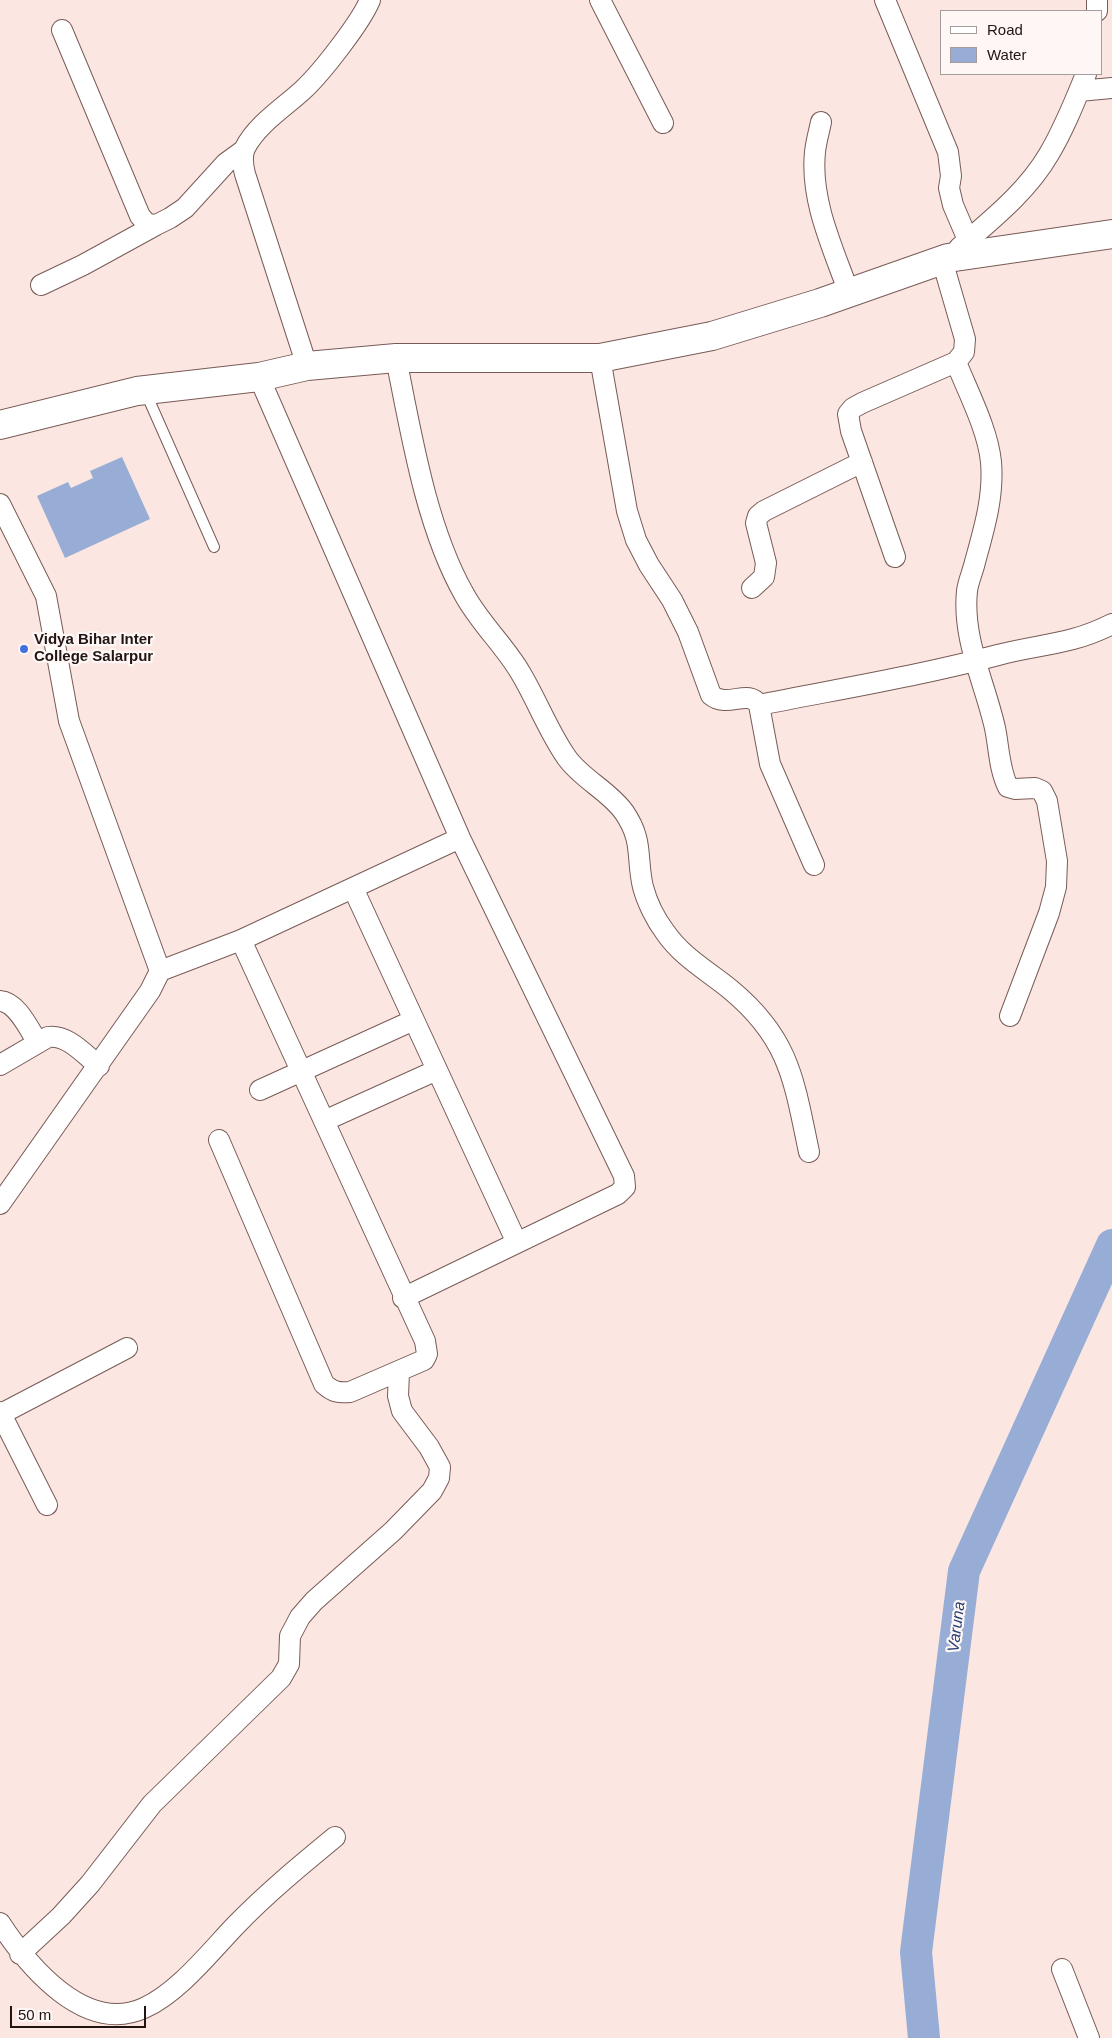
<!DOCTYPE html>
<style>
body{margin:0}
#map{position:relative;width:1112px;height:2038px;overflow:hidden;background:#fbe6e2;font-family:Arial,sans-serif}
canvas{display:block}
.legend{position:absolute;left:940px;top:10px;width:162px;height:65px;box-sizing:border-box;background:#fef7f6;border:1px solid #a59d9b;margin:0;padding:6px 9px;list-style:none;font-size:15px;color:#201513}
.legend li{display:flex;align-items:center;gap:10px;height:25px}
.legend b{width:25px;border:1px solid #a59d9b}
.scale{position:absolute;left:10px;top:2006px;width:136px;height:22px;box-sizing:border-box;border:2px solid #201513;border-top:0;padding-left:6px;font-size:15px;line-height:18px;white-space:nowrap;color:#201513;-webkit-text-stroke:4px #fef7f6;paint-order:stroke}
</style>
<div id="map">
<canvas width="1112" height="2038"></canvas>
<ul class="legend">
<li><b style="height:6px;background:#fff"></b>Road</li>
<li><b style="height:14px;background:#97add6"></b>Water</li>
</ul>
<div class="scale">50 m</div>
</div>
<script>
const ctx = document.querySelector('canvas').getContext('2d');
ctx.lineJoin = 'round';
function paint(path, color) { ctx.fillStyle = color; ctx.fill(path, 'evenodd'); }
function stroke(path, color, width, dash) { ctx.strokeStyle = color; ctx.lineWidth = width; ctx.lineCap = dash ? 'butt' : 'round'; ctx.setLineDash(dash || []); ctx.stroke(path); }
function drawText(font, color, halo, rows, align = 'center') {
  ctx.font = font + ' Arial,sans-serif'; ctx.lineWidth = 4.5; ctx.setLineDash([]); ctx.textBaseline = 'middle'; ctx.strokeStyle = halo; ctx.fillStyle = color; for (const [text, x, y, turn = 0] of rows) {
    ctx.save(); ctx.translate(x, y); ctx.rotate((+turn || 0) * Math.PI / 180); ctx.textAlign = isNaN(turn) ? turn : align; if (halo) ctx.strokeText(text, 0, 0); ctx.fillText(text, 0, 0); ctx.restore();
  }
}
const water = new Path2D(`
 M122,457L150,519L65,558L37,496L68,482L71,488L93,478L90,471Z`);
const river = new Path2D(`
 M924,2038L916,1952L964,1571L1112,1245`);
const lane = new Path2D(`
 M145,391L214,547`);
const street = new Path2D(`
 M600,0L663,123
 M885,0L948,152L951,176L949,188L953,205L968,240
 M1097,11V0
 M62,30L140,216L147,224L156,225L170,218L185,208L226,163L244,150
 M1079,91L1112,88
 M821,122C819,132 816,142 815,152C810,201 833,248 849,293
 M959,248C991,220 1027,192 1049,154C1064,129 1075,101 1086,74
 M41,285L83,265L156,225
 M396,358C411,433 426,527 464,594C479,622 504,645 520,672C537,700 548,731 567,758C582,779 609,791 624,812C644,841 636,858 643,887C647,902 656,920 665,932C683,958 708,971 731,990C790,1039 794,1081 809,1152
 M600,358L627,511L636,540L649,565L672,600L688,632L711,695C728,709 748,688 759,705L770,764L814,865
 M956,362C968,392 988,430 991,462C994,497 984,529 975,562C973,571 968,582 967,591C962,639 985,683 995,728C999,747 999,769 1008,787L1015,789L1035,788L1042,791L1047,801L1057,861L1056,887L1049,913L1010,1016
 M307,366L245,174C243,166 241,157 245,148C257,124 285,107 304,89C322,72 361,22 370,0
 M259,377L460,838L624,1176L625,1187L618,1194L403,1298
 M0,504L46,596L69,721L160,971L150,991L0,1204
 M895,557L851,431L848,414L853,408L862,403L956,362L964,352L965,339L942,260
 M752,588L764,577L766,563L756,523L758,516L764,511L862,462
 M759,705C839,689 919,676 998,655C1040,644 1071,645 1112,624
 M353,888L517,1243
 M160,971L241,940L460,838
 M0,1001C17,1002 29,1029 38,1043
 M0,1065L48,1037C67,1034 84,1054 99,1066
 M260,1090L414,1020
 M324,1121L437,1070
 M219,1140L324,1384C333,1392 338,1393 350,1392L424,1360L427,1354L425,1341L241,940
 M0,1412L47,1505
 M1,1414L127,1348
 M0,1923C28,1966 85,2035 144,2008C179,1992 210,1952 236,1925C267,1893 301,1865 335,1837
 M20,1954L61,1916L90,1884L152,1804L281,1678L289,1664L290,1636L300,1617L314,1601L393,1531L432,1491L439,1478L440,1467L429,1447L402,1411L398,1396L399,1372
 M1062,1969L1089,2038`);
const secondary = new Path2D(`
 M0,425L137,391L259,377L307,366L396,358H600L712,336L820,303L948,258L1112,234`);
const markers = [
 [24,649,5,"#3f71e2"]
];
const poiNames = [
 ["Vidya Bihar Inter",34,640],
 ["College Salarpur",34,657]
];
const waterNames = [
 ["Varuna",957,1627,-83]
];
paint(water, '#97add6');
stroke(river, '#97add6', 32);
stroke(lane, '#785b56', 12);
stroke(street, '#785b56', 22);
stroke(secondary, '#785b56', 30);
stroke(lane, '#fff', 10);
stroke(street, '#fff', 20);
stroke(secondary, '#fff', 28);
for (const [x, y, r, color] of markers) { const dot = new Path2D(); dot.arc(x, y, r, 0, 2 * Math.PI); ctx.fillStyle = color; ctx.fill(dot); stroke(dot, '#fef7f6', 2); }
drawText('bold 15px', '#201513', '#fef7f6', poiNames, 'left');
drawText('italic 16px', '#294277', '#fef7f6', waterNames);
</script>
